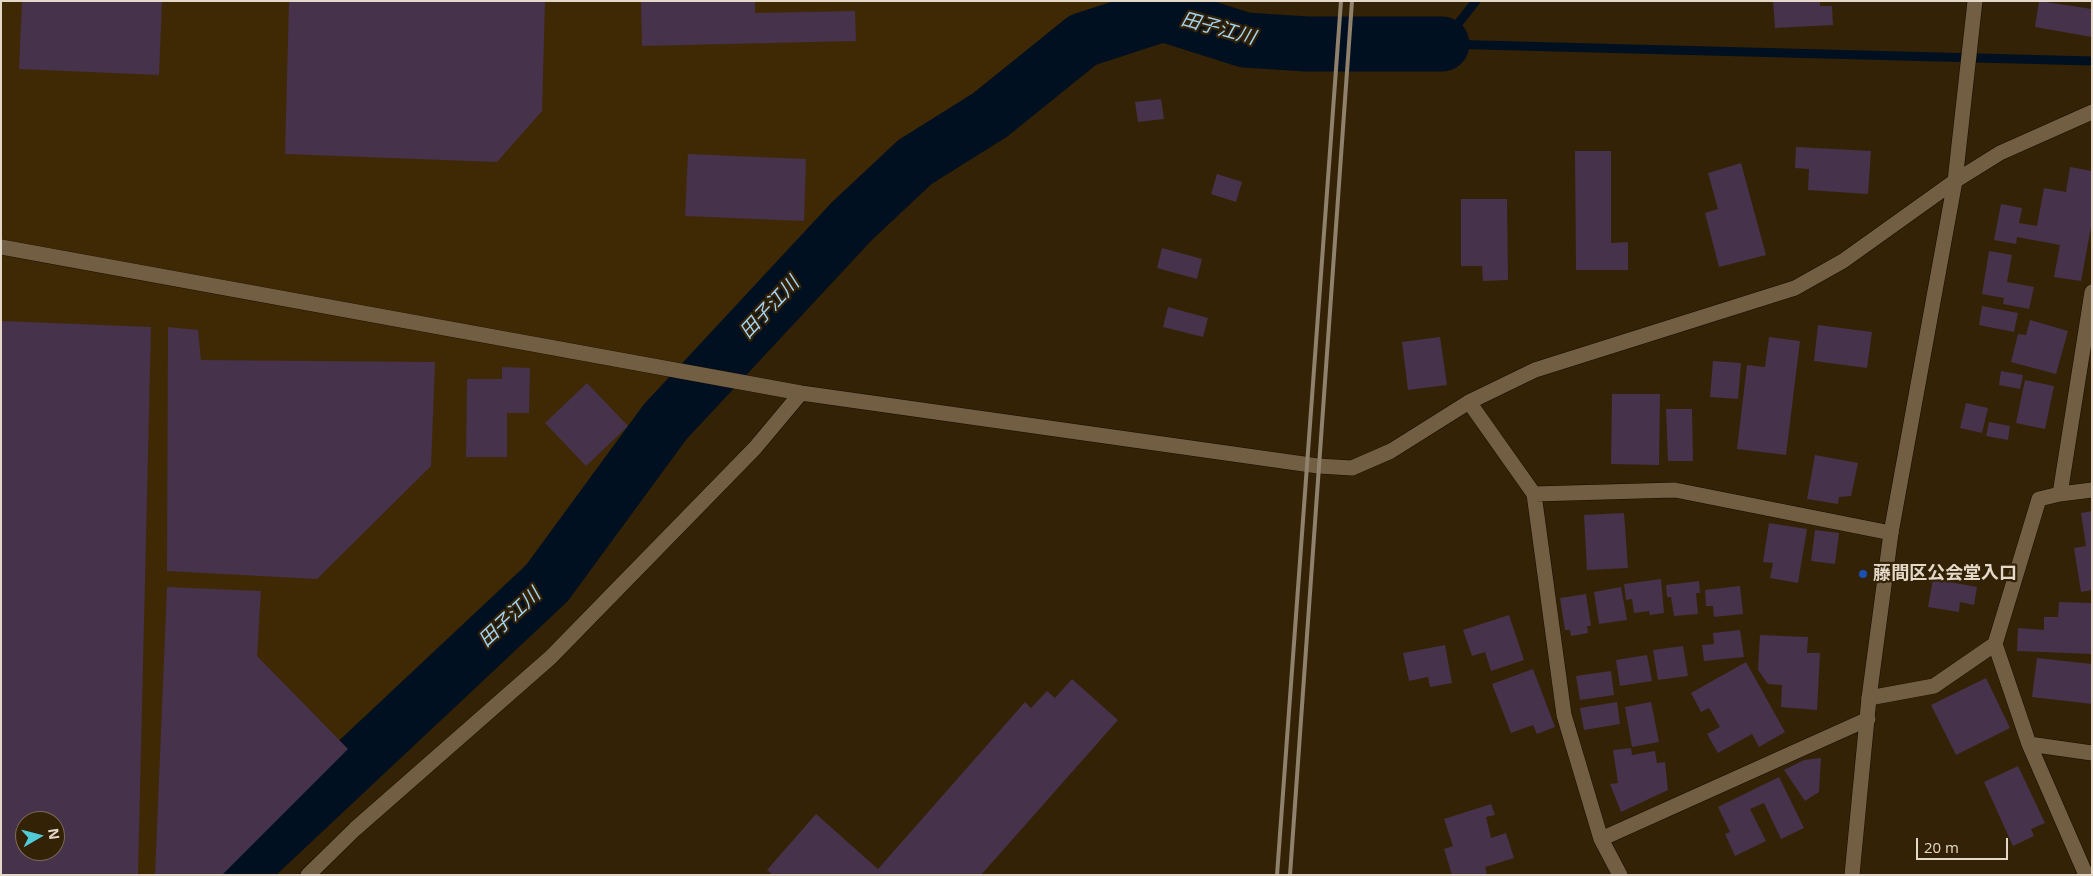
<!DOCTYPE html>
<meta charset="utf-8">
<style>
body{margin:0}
#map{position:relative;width:2093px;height:876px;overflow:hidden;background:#332206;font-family:"Open Sans",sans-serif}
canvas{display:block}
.frame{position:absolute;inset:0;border:2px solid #e4d8c9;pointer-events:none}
.north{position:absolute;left:15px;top:811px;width:50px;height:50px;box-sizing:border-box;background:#332206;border:1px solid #7a6b54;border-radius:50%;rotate:82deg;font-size:14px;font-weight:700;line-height:20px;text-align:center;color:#e4d8c9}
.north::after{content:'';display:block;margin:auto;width:18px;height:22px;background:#52cbd9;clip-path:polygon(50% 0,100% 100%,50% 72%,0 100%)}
.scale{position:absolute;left:1916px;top:838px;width:92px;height:22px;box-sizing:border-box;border:2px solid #e4d8c9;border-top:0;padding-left:6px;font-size:15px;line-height:18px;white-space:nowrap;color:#e4d8c9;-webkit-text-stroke:4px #332206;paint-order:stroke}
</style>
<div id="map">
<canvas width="2093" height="876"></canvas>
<div class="frame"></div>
<div class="north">N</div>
<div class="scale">20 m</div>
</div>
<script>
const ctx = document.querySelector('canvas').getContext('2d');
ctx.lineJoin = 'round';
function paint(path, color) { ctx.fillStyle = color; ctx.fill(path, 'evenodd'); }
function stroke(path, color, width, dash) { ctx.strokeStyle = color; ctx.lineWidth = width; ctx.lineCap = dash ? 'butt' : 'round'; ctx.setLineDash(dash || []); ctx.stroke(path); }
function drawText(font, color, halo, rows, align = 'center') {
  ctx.font = font + ' "Open Sans","Noto Sans JP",sans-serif'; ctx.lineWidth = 4.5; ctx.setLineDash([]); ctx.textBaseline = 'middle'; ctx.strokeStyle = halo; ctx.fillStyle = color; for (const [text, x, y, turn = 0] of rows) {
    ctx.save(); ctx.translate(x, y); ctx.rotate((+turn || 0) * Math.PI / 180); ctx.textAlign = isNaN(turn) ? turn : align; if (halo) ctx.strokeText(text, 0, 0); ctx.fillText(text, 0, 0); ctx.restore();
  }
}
const built = new Path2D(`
 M1,1H1189L1057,64L854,210L711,402L355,758L228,875H1ZM25,821H55V851H25Z`);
const stream = new Path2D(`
 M1442,44L2092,61
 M1442,44L1476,1`);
const river = new Path2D(`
 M236,875L547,583L665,422L852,221L915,162L990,115L1083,40L1163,14L1245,40L1307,44H1442`);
const building = new Path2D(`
 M22,1H162L159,75L19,69Z
 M289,1H545L542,111L497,162L285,154Z
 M641,1H755V13L855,11L856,41L642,46Z
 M1773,1H1820V6H1832L1833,25L1775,28Z
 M2039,1L2092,9V37L2035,27Z
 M1161,99L1164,119L1138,122L1135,102Z
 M1796,147L1871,151L1868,194L1808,190L1809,169L1795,168Z
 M1575,151H1611V243L1628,242V270H1576Z
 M688,154L806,159L804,221L685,216Z
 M1741,163L1766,255L1719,267L1705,213L1718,209L1708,173Z
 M2070,167L2092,171V222L2081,281L2054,277L2060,245L2017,237L2016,244L1994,240L2001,204L2022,208L2019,223L2037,226L2044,188L2066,192Z
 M1217,174L1242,182L1236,202L1211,194Z
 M1461,199H1507L1508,280L1483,281L1482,266H1461Z
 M1162,248L1202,259L1197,279L1157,268Z
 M1989,251L2012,255L2007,282L2034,287L2029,309L2003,304L2004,298L1982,294Z
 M1982,306L2018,313L2014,332L1979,325Z
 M1168,307L1208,318L1203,337L1163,327Z
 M2030,320L2068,331L2056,374L2011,362L2018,334L2026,335Z
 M1,321L151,327L138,875H1ZM25,821H55V851H25Z
 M1818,325L1872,332L1867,368L1814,361Z
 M168,327L198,330L201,360L435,362L431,466L317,579L167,571Z
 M1440,337L1447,385L1408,390L1402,342Z
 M1769,337L1800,341L1786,455L1737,449L1747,365L1765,367Z
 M1713,361L1741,363L1738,399L1710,397Z
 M502,367L530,368L529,413H507V457H466L467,379H502Z
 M2001,371L2023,375L2020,389L1999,385Z
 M2025,380L2054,386L2045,429L2016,423Z
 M587,383L628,426L586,466L545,423Z
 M1612,394H1660L1659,465L1611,464Z
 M1966,403L1988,408L1982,433L1960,428Z
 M1666,409H1692L1693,461H1668Z
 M1989,422L2010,426L2008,440L1986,436Z
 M1815,455L1858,463L1851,496L1839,497L1838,504L1807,499Z
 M2092,511V590L2081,592L2074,548L2086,546L2081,513Z
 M1624,513L1628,568L1587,570L1584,515Z
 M1769,523L1807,529L1798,583L1770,578L1773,563L1763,562Z
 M1815,530L1839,533L1835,564L1811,561Z
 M1661,579L1664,613L1650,615L1649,611L1634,613L1632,599L1626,600L1624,584Z
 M1933,579L1977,587L1974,605L1960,602L1959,612L1928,607Z
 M1699,581L1700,593H1696L1698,614L1674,616L1671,597H1667L1666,585Z
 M1740,586L1743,614L1714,617L1713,606H1706L1705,590Z
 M167,587L261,591L257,656L348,749L222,875H155Z
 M1621,587L1627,620L1599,624L1594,592Z
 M1586,594L1591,626H1587L1588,633L1571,636L1570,630H1565L1560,598Z
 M2059,602L2092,603V654L2017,651L2018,628L2044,630V617H2058Z
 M1509,615L1524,660L1491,671L1485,652L1472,656L1463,630Z
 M1740,630L1744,657L1704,661L1702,645L1714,644L1713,633Z
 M1760,635L1808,637L1807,653H1820L1817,710L1781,707L1782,685L1768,684L1758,670Z
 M1445,645L1452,683L1430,687L1428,677L1409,681L1403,653Z
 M1683,646L1688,676L1658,680L1653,650Z
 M1647,655L1652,681L1620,686L1616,660Z
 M2037,658L2092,664V704L2032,697Z
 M1746,662L1785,732L1759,747L1752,734L1718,753L1707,734L1720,727L1709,708L1701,712L1691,693Z
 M1533,669L1555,727L1537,734L1533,725L1511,733L1492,684Z
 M1611,671L1614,695L1580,700L1576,676Z
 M1986,678L2010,728L1956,755L1931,705Z
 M1072,679L1118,720L981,875H773L767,870L816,814L878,869L1025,702L1031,708L1047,691L1055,698Z
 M1617,702L1620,724L1584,730L1580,708Z
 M1651,702L1659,742L1632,747L1625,707Z
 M1631,748L1632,755L1655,751L1657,763L1665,762L1668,790L1621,812L1610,784L1618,783L1613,750Z
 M1821,758L1819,792L1805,801L1784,770L1804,760Z
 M2018,766L2045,823L2031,829L2034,836L2013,846L1984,782Z
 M1779,777L1804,828L1781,839L1764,803L1750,809L1766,841L1735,856L1725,834L1730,832L1718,807Z
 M1491,804L1495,815L1486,817L1491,838L1506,833L1514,858L1485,867L1487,874L1484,875H1452L1444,849L1453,846L1444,819Z`);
const street = new Path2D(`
 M1,247L801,393L1318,466L1352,468L1391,451L1469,402L1535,370L1795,288L1843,261L1955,181
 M1469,402L1534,494L1564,715L1601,839L1620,875
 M1534,494L1675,490L1891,533
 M2060,494L2092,490
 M1995,644L2029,744L2086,875
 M1869,698L1934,686L1995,644L2039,499L2060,494L2092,292
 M2029,744L2092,753
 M1601,839L1868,719
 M308,875L355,829L551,657L755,448L801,393`);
const secondary = new Path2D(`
 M1955,181L2000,153L2092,112
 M1852,875L1869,698L1891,533L1955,181L1975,1`);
const rail = new Path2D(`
 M1277,875L1341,1
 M1290,875L1352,1`);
const markers = [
 [1863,574,5,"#1a4fb4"]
];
const poiNames = [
 ["藤間区公会堂入口",1873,574]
];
const waterNames = [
 ["田子江川",1218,29,15],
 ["田子江川",770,308,-47],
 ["田子江川",510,618,-43]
];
paint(built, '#3e2904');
stroke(stream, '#001020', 9);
stroke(river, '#001020', 55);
paint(building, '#46324b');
stroke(street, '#180c00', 16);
stroke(secondary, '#180c00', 16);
stroke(street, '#725e42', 15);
stroke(secondary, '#725e42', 15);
stroke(rail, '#8f816c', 4);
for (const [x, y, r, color] of markers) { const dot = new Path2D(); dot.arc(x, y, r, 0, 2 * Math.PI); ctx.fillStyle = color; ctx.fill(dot); stroke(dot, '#332206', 2); }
drawText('bold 18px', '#e4d8c9', '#332206', poiNames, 'left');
drawText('italic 19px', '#a3d5f6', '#332206', waterNames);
</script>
